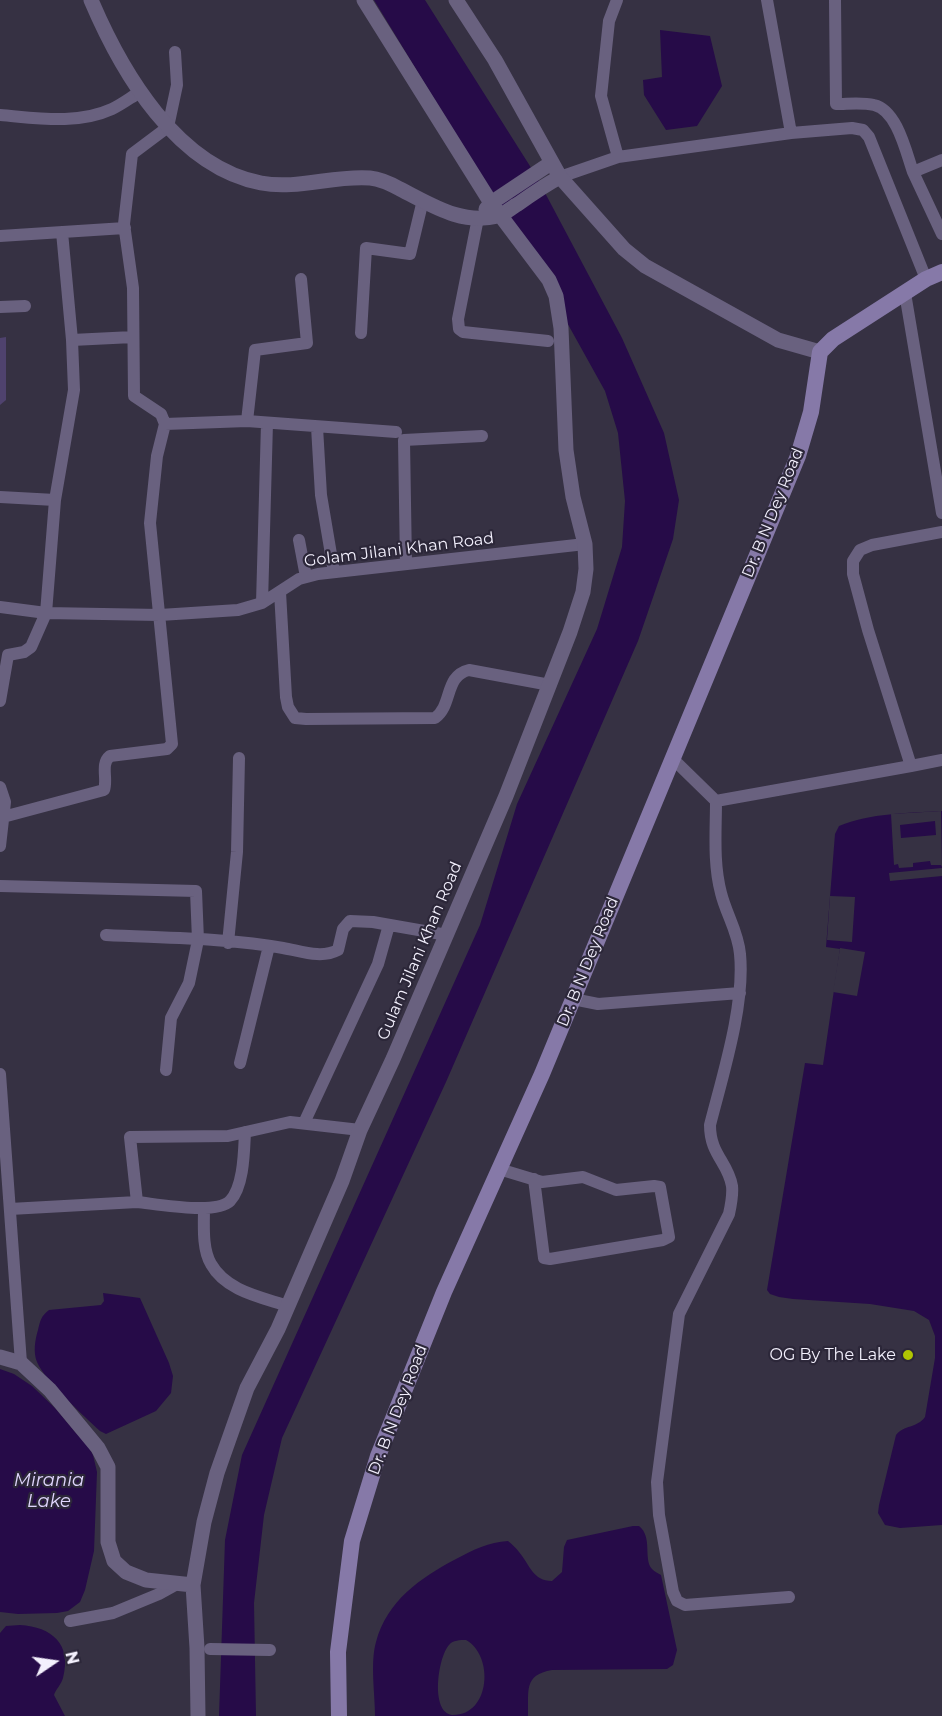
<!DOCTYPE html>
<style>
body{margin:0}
#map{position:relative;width:942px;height:1716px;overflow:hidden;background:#363143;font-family:Montserrat,sans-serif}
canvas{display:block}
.north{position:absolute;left:24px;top:1632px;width:60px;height:60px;-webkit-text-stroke:4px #2c2739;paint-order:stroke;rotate:77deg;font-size:16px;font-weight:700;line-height:24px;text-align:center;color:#f3f0fd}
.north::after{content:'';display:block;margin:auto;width:21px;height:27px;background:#f3f0fd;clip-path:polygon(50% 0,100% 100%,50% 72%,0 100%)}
</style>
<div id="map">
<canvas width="942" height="1716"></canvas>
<div class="north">N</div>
</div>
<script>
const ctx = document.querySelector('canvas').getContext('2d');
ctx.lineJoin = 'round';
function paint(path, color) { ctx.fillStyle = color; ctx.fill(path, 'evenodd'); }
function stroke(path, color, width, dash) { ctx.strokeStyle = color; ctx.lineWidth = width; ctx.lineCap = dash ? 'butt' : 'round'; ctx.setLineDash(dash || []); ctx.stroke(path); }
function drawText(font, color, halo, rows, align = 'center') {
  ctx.font = font + ' Montserrat,sans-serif'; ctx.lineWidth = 4.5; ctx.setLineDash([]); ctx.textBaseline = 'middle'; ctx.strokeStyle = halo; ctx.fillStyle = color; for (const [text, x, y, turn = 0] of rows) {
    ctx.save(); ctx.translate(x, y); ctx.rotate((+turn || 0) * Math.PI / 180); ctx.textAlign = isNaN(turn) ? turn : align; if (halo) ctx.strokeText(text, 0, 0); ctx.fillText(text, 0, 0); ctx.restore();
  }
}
const green = new Path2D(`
 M6,337V400L0,405V338Z`);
const water = new Path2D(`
 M374,0H425L535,174L622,338L664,433L679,500L673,539L638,641L446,1082L282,1438L264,1515L254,1603L256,1716H219L225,1540L242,1455L480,925L517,804L597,629L622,547L625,501L618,433L605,391L535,265Z
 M660,30L710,36L722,86L697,126L666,130L644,95L643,80L662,77Z
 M942,811V1525L900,1528L885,1525L878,1513L879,1505L896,1435C904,1425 917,1428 925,1417L935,1358V1336L929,1320L914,1311L870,1304L793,1299L779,1297L770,1294L767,1290L805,1063L823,1065L840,949L826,947L835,834L839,826C870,813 908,813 942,811Z
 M103,1293L140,1298L169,1363L173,1376L171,1393L156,1411L106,1434L100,1431C84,1416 45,1381 37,1362C33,1352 35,1340 38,1330C40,1321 41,1316 49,1310L101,1305L104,1301Z
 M0,1369L14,1374L32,1386L55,1408L76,1433L85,1440L93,1455L97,1472L94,1551L85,1590L80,1602L68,1611L57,1613L18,1614L0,1612Z
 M633,1526H639C653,1537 643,1559 652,1569C655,1572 658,1573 661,1575L677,1650L673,1665L667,1669L552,1670C523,1675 529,1691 528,1716H375C375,1694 370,1663 376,1642C387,1601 420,1578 456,1559C473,1550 489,1542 508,1541C512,1544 516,1548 519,1552C530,1565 533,1581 552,1581L562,1572L564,1547L567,1540ZM466,1640C494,1655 491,1716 452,1715C430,1712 438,1657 449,1645C453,1640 460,1640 466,1640Z
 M20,1625C52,1627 72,1644 63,1678C61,1685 56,1689 54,1695L65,1716H0V1633L6,1626Z`);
const pier = new Path2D(`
 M941,811L942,867L941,865H931L930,861L913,863V867L899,868L898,864L894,865L891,814ZM935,821L936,835L901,838L900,825Z
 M942,868V876L890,881L889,873Z
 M830,896L855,897L852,942L827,940Z
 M840,948L865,952L857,996L833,992Z`);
const minor = new Path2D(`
 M617,0L609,21L601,96L618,157
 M767,0L791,133
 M835,0L836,104C848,104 862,102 874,105C897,110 906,152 913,172
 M0,115C37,118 77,125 112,109C121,105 130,98 140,92
 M942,160L913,172L942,234
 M560,177L618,157L791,133L852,128L863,130L869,137L926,279
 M478,218L458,319L459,329L463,332L548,341
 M0,236L125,228
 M905,293L942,513
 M0,307L25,306
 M361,333L366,248L410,254L423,200
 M72,340L133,337
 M247,421L255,350L307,343L301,279
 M165,424L247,421L396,432
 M317,427L321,495L334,572
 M0,497L55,500
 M299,540L306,577
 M406,564L404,440L482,436
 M280,592L286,697L288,707L295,718L306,719L435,718C453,705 444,676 469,670L550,685
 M262,603L267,423
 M0,607L46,613L160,615L238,610L262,603L299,579L318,574L585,544
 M0,701L8,655L24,652L31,647L46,613L55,500L74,390L72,340L62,232
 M673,759L716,801L911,766L868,630L853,574V561L860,550L872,545L942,532
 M911,766L942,760
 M0,787L5,802L0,846
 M716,801C716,831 713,863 721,893C726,914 738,931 740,954C745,1005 723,1074 710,1125C710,1155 728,1162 732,1186C733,1195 731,1205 729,1214L679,1314L657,1482L659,1515L673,1592L677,1601L685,1605L789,1597
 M3,817L104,790C108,779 100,764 110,756L167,749L172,744L150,523L157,456L165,424L161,414L134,396L133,288L124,224L132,154L168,127L177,85L175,52
 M0,886L196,891L198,940L189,983L171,1018L166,1070
 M106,935C163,938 228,938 283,948C301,951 321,959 338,950L343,929L350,921L373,922L447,935
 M228,943L237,852L239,758
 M573,999L598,1004L740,993
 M240,1063L269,946
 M0,1074L21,1363
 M304,1123L378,964L389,925
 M499,1169L542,1182L583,1177L616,1190L654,1186L660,1187L669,1237L663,1240L550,1259L544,1258L534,1179
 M137,1202C157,1204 216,1215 230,1201C244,1186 244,1151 245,1132
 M204,1208C204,1225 202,1249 211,1264C226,1291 261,1297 288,1306
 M10,1209L137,1202L130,1137L228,1136L290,1122L360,1130
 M70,1621L113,1613L159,1594L177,1584
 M210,1649L270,1650`);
const tertiary = new Path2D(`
 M91,0C122,73 177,167 261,183C297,190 334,175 370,178C381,179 391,184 400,189C432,205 461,225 498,216C505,214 512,207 518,204C532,194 545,185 560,177
 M456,0L495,60L560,177L624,249L645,266L778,340L820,352
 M486,209L491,203L551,163
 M0,1357L21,1363L50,1390L98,1448L108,1467V1542L114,1561L126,1572L146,1580L193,1585
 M198,1716L197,1648L193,1585L204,1522L217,1473L247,1388L278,1329L342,1181L360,1130L393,1059L506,796L570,632L583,592L586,569L585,544L573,497L566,450L561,328L556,296L549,280L491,203L364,0`);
const secondary = new Path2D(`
 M339,1716L338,1652L352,1541L378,1456L444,1292L542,1074L798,456L811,412L820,352L833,339L926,279L942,272`);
const markers = [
 [908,1355,6,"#b0c502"]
];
const streetNames = [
 ["Dr. B N Dey Road",773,513,-68],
 ["Golam Jilani Khan Road",399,550,-7],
 ["Gulam Jilani Khan Road",420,951,-67],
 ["Dr. B N Dey Road",588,962,-68],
 ["Dr. B N Dey Road",398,1410,-69]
];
const poiNames = [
 ["OG By The Lake",896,1355]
];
const waterNames = [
 ["Mirania",49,1481],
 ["Lake",49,1502]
];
paint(green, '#4f426e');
paint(water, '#260b48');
paint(pier, '#363143');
stroke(minor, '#69617f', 12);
stroke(tertiary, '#69617f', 15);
stroke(secondary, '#8679a8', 16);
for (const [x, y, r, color] of markers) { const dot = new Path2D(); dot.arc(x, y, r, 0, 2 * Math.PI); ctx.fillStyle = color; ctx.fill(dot); stroke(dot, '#2c2739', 2); }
drawText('16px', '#f3f0fd', '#2c2739', streetNames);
drawText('16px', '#f3f0fd', '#2c2739', poiNames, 'right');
drawText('italic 18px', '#e0d6fd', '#2c2739', waterNames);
</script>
